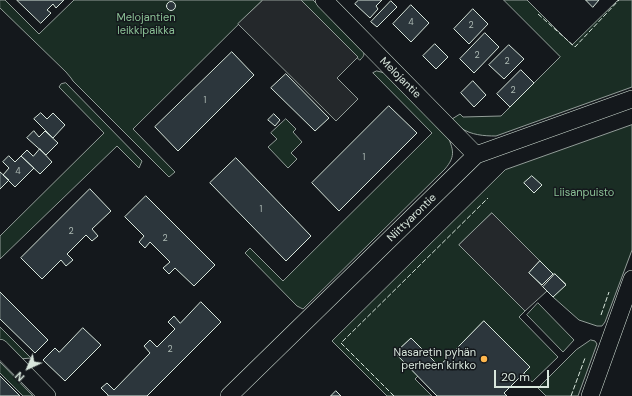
<!DOCTYPE html>
<meta charset="utf-8">
<style>
body{margin:0}
#map{position:relative;width:632px;height:396px;overflow:hidden;background:#14181c;font-family:"DM Sans",sans-serif}
canvas{display:block}
.north{position:absolute;left:8px;top:348px;width:40px;height:40px;-webkit-text-stroke:3px #14181c;paint-order:stroke;rotate:224deg;font-size:11px;font-weight:700;line-height:16px;text-align:center;color:#d8e6dc}
.north::after{content:'';display:block;margin:auto;width:14px;height:18px;background:#d8e6dc;clip-path:polygon(50% 0,100% 100%,50% 72%,0 100%)}
.scale{position:absolute;left:494px;top:370px;width:55px;height:18px;box-sizing:border-box;border:2px solid #d8e6dc;border-top:0;padding-left:5px;font-size:12px;line-height:14px;white-space:nowrap;color:#d8e6dc;-webkit-text-stroke:3px #14181c;paint-order:stroke}
</style>
<div id="map">
<canvas width="632" height="396"></canvas>
<div class="north">N</div>
<div class="scale">20 m</div>
</div>
<script>
const ctx = document.querySelector('canvas').getContext('2d');
ctx.lineJoin = 'round';
function paint(path, color) { ctx.fillStyle = color; ctx.fill(path, 'evenodd'); }
function stroke(path, color, width, dash) { ctx.strokeStyle = color; ctx.lineWidth = width; ctx.lineCap = dash ? 'butt' : 'round'; ctx.setLineDash(dash || []); ctx.stroke(path); }
function drawText(font, color, halo, rows, align = 'center') {
  ctx.font = font + ' "DM Sans",sans-serif'; ctx.lineWidth = 3; ctx.setLineDash([]); ctx.textBaseline = 'middle'; ctx.strokeStyle = halo; ctx.fillStyle = color; for (const [text, x, y, turn = 0] of rows) {
    ctx.save(); ctx.translate(x, y); ctx.rotate((+turn || 0) * Math.PI / 180); ctx.textAlign = isNaN(turn) ? turn : align; if (halo) ctx.strokeText(text, 0, 0); ctx.fillText(text, 0, 0); ctx.restore();
  }
}
const green = new Path2D(`
 M0,0H5L39,34L74,0H263L133,129L175,172L169,177L73,81L71,78L66,72L0,8Z
 M301,0H313L363,49C365,55 364,56 360,60Z
 M504,0H527L572,45L618,0H632V87L496,136C484,136 471,135 461,128C458,126 455,122 452,119L460,114L463,117L501,116L560,57Z
 M377,71L385,73L448,137C454,151 455,157 445,169L303,309L297,306L245,253L250,248L283,281L432,133L373,73Z
 M66,83L142,161L139,168L117,146L0,259V236L104,133L59,87L61,84Z
 M286,119L296,129L293,132L302,142L291,153L297,159L288,168L268,147L277,139L271,133Z
 M632,125V250L605,322L602,326H597L579,320L553,297L566,284L555,274H553L492,213L459,245L525,311L519,317L558,357L532,382L524,373L530,367L484,321L439,366L411,338L395,353L418,376L415,379L432,396H387L332,341L505,170Z
 M538,303L574,340L563,352L527,315Z
 M0,327L31,358L20,359L0,339Z
 M591,340L595,341L597,344L578,396H546L538,388L576,350Z
 M0,362L33,396H23L0,373Z`);
const parking = new Path2D(`
 M263,0H301L358,57L337,78L358,99L336,121L238,24Z
 M492,213L540,261L529,273L547,291L525,311L459,245Z`);
const building = new Path2D(`
 M17,0H64L56,8L53,4L47,10L51,13L41,23Z
 M359,0H382L376,6L378,9L370,18L355,4Z
 M586,0H599L593,7Z
 M391,1L397,7L377,27L371,22Z
 M166.5 6a4.5 4.5 0 1 1 9 0a4.5 4.5 0 1 1-9 0Z
 M411,5L429,23L411,42L393,24Z
 M473,9L488,24L469,44L454,29Z
 M485,33L499,47L474,73L460,59Z
 M435,44L448,57L436,69L423,56Z
 M509,45L524,59L504,79L489,65Z
 M232,52L254,75L178,151L155,127Z
 M521,70L534,83L510,107L497,94Z
 M286,74L329,118L315,131L271,88Z
 M473,81L486,95L474,107L461,93Z
 M389,106L417,133L339,211L312,183Z
 M41,113L47,119L53,113L65,125L53,138L34,119Z
 M274,114L280,120L275,126L268,120Z
 M34,131L39,137L45,131L58,143L46,155L27,138Z
 M40,149L52,162L40,174L21,156L27,150L33,156Z
 M9,156L15,162L21,156L34,168L15,187L3,175L9,168L3,162Z
 M236,158L311,236L286,261L210,183Z
 M0,172L9,180L0,189Z
 M532,176L542,185L534,193L524,183Z
 M90,189L111,211L92,229L98,236L92,241L86,235L67,254L73,260L66,266L61,260L42,279L21,258Z
 M146,196L215,265L194,286L175,268L169,274L163,268L170,262L150,242L145,248L139,242L144,236L125,217Z
 M540,261L553,274L542,285L529,273Z
 M555,274L566,285L553,297L543,287Z
 M0,292L48,340L35,353L0,319Z
 M201,302L221,322L147,396H108V395L101,388L107,383L114,390L150,353L144,346L150,340L157,347L175,329L168,322L174,316L180,323Z
 M484,321L530,367L504,393L507,396H437L395,353L411,338L439,366Z
 M83,328L101,345L65,381L43,360L55,348L59,352Z
 M0,376L20,396H0Z
 M336,391L341,396H331Z`);
const minor = new Path2D(`
 M324,0L476,155
 M0,348L47,396
 M229,396L476,155L632,99
 M590,396L632,279`);
const fence = new Path2D(`
 M538,14L575,47L619,0
 M601,315L609,292
 M394,396L341,343L488,198
 M571,396L585,358`);
const markers = [
 [484,359,4,"#ffb74d"]
];
const numberNames = [
 ["4",411,23],
 ["2",471,26],
 ["2",477,56],
 ["2",507,62],
 ["2",513,91],
 ["1",205,101],
 ["1",364,158],
 ["4",18,172],
 ["1",261,210],
 ["2",71,232],
 ["2",165,239],
 ["2",170,350]
];
const parkNames = [
 ["Melojantien",146,18],
 ["leikkipaikka",146,31],
 ["Liisanpuisto",584,193]
];
const streetNames = [
 ["Melojantie",400,78,45],
 ["Niittyarontie",412,218,-44]
];
const poiNames = [
 ["Nasaretin pyhän",476,353],
 ["perheen kirkko",476,366]
];
paint(green, '#1a2d24');
stroke(green, '#939e99', 1);
paint(parking, '#24282b');
stroke(parking, '#939e99', 1);
paint(building, '#2c363c');
stroke(building, '#d8e6dc', 1);
stroke(minor, '#d8e6dc', 18);
stroke(minor, '#14181c', 17);
stroke(fence, '#d8e6dc', 1, [5, 2]);
for (const [x, y, r, color] of markers) { const dot = new Path2D(); dot.arc(x, y, r, 0, 2 * Math.PI); ctx.fillStyle = color; ctx.fill(dot); stroke(dot, '#14181c', 1.5); }
drawText('9px', '#adbab4', null, numberNames);
drawText('11px', '#8ac095', '#14181c', parkNames);
drawText('11px', '#d8e6dc', '#14181c', streetNames);
drawText('11px', '#d8e6dc', '#14181c', poiNames, 'right');
</script>
